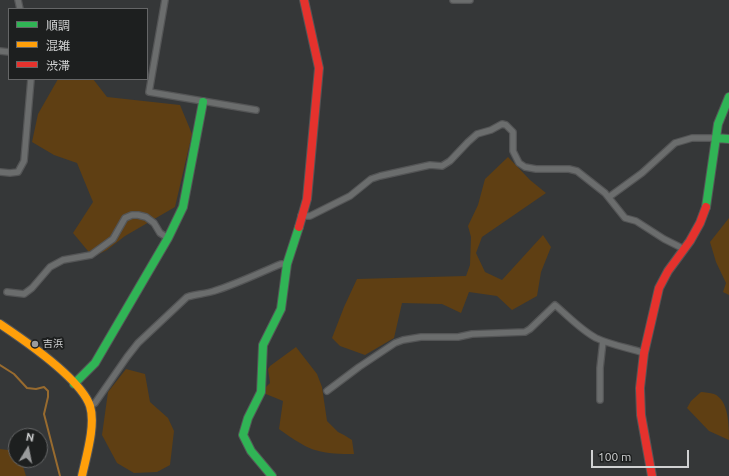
<!DOCTYPE html>
<meta charset="utf-8">
<style>
body{margin:0}
#map{position:relative;width:729px;height:476px;overflow:hidden;background:#353738;font-family:Ubuntu,"Noto Sans JP",sans-serif}
canvas{display:block}
.legend{position:absolute;left:8px;top:8px;width:140px;height:72px;box-sizing:border-box;background:#1d1f1f;border:1px solid #656667;margin:0;padding:5px 7px;list-style:none;font-size:12px;color:#d0d1d2}
.legend li{display:flex;align-items:center;gap:8px;height:20px}
.legend b{width:20px;border:1px solid #656667}
.north{position:absolute;left:8px;top:428px;width:40px;height:40px;box-sizing:border-box;background:#1d1f1f;border:1px solid #656667;border-radius:50%;rotate:10deg;font-size:11px;font-weight:700;line-height:16px;text-align:center;color:#d0d1d2}
.north::after{content:'';display:block;margin:auto;width:14px;height:18px;background:#9a9b9c;clip-path:polygon(50% 0,100% 100%,50% 72%,0 100%)}
.scale{position:absolute;left:591px;top:450px;width:98px;height:18px;box-sizing:border-box;border:2px solid #d0d1d2;border-top:0;padding-left:5px;font-size:12px;line-height:14px;white-space:nowrap;color:#d0d1d2;-webkit-text-stroke:3px #1d1f1f;paint-order:stroke}
</style>
<div id="map">
<canvas width="729" height="476"></canvas>
<ul class="legend">
<li><b style="height:5px;background:#30b455"></b>順調</li>
<li><b style="height:5px;background:#ff9f0a"></b>混雑</li>
<li><b style="height:5px;background:#e5322d"></b>渋滞</li>
</ul>
<div class="north">N</div>
<div class="scale">100 m</div>
</div>
<script>
const ctx = document.querySelector('canvas').getContext('2d');
ctx.lineJoin = 'round';
function paint(path, color) { ctx.fillStyle = color; ctx.fill(path, 'evenodd'); }
function stroke(path, color, width, dash) { ctx.strokeStyle = color; ctx.lineWidth = width; ctx.lineCap = dash ? 'butt' : 'round'; ctx.setLineDash(dash || []); ctx.stroke(path); }
function drawText(font, color, halo, rows, align = 'center') {
  ctx.font = font + ' Ubuntu,"Noto Sans JP",sans-serif'; ctx.lineWidth = 4; ctx.setLineDash([]); ctx.textBaseline = 'middle'; ctx.strokeStyle = halo; ctx.fillStyle = color; for (const [text, x, y, turn = 0] of rows) {
    ctx.save(); ctx.translate(x, y); ctx.rotate((+turn || 0) * Math.PI / 180); ctx.textAlign = isNaN(turn) ? turn : align; if (halo) ctx.strokeText(text, 0, 0); ctx.fillText(text, 0, 0); ctx.restore();
  }
}
const green = new Path2D(`
 M58,79H93L107,97L180,105L192,134L175,207L125,236L107,250L93,257L73,233L93,202L77,163L54,155L32,142L38,114Z
 M508,157L530,180L546,193L482,237L476,253L485,272L502,280L543,235L551,247L541,272L537,296L512,310L497,296L469,292L461,313L442,304L402,303L394,338L365,355L340,346L332,338L344,307L357,279L466,276L470,265L471,237L468,226L478,205L485,179Z
 M729,218V295L723,292L726,283L716,262L710,242Z
 M296,347L317,374L322,387L327,421L338,432L344,435L352,440L354,454C341,454 327,454 315,450C306,448 287,435 279,429L283,401L261,392L270,383L268,369L270,366Z
 M126,369L145,374L150,402L168,418L174,431L170,465L157,472L134,473L117,463L102,435L108,392Z
 M701,392C705,392 710,393 714,394C729,400 729,426 729,440L709,431L687,408L691,401Z
 M0,449L16,451V460H21L26,476H0Z`);
const stream = new Path2D(`
 M0,365L14,374L27,388L36,389L44,387L48,391V397L44,414L60,476`);
const street = new Path2D(`
 M18,0L20,9
 M165,0L149,92L256,110
 M453,0H470
 M0,51L9,52
 M0,172L10,173L18,172L24,161L31,79
 M609,197L642,173L675,143L692,138H716
 M301,216H310L350,196L371,179L380,176L430,165L442,166L450,161L468,142L477,134L491,130L502,124L506,125L513,132V151L519,163L525,167L536,169H569L577,171L605,193L625,218L636,221L664,239L684,249
 M7,292L24,294L32,288L50,267L63,260L91,255L113,239L125,218L132,215H138L146,217L154,223L160,233L168,238
 M327,391L359,367L395,343L403,340L421,337H458L472,334L525,332L530,329L555,305C568,316 581,330 596,338C611,345 629,348 644,353
 M600,400V368L603,341
 M90,406L95,403L127,357L138,343L187,297C196,294 205,294 214,291C237,284 259,273 281,264H287`);
const fast = new Path2D(`
 M716,138L729,139
 M706,207L718,124L729,97
 M74,384L95,363L168,238L183,207L203,102
 M272,476L251,451L243,435L248,418L261,392L263,345L281,309L287,264L299,227`);
const slow = new Path2D(`
 M0,324C24,340 81,379 90,406C96,425 86,457 82,476`);
const jam = new Path2D(`
 M299,227L307,199L319,68L304,0
 M652,476L641,415L640,388L644,353L659,288L668,271L690,241L700,223L706,207`);
const markers = [
 [35,344,4,"#9a9b9c"]
];
const poiNames = [
 ["吉浜",43,344]
];
paint(green, '#5f3f13');
stroke(stream, '#986b2f', 2);
stroke(street, '#545556', 8);
stroke(fast, '#545556', 10);
stroke(slow, '#545556', 10);
stroke(jam, '#545556', 10);
stroke(street, '#6b6d6d', 5.5);
stroke(fast, '#30b455', 8);
stroke(slow, '#ff9f0a', 8);
stroke(jam, '#e5322d', 8);
for (const [x, y, r, color] of markers) { const dot = new Path2D(); dot.arc(x, y, r, 0, 2 * Math.PI); ctx.fillStyle = color; ctx.fill(dot); stroke(dot, '#1d1f1f', 1.5); }
drawText('10px', '#d0d1d2', '#1d1f1f', poiNames, 'left');
</script>
